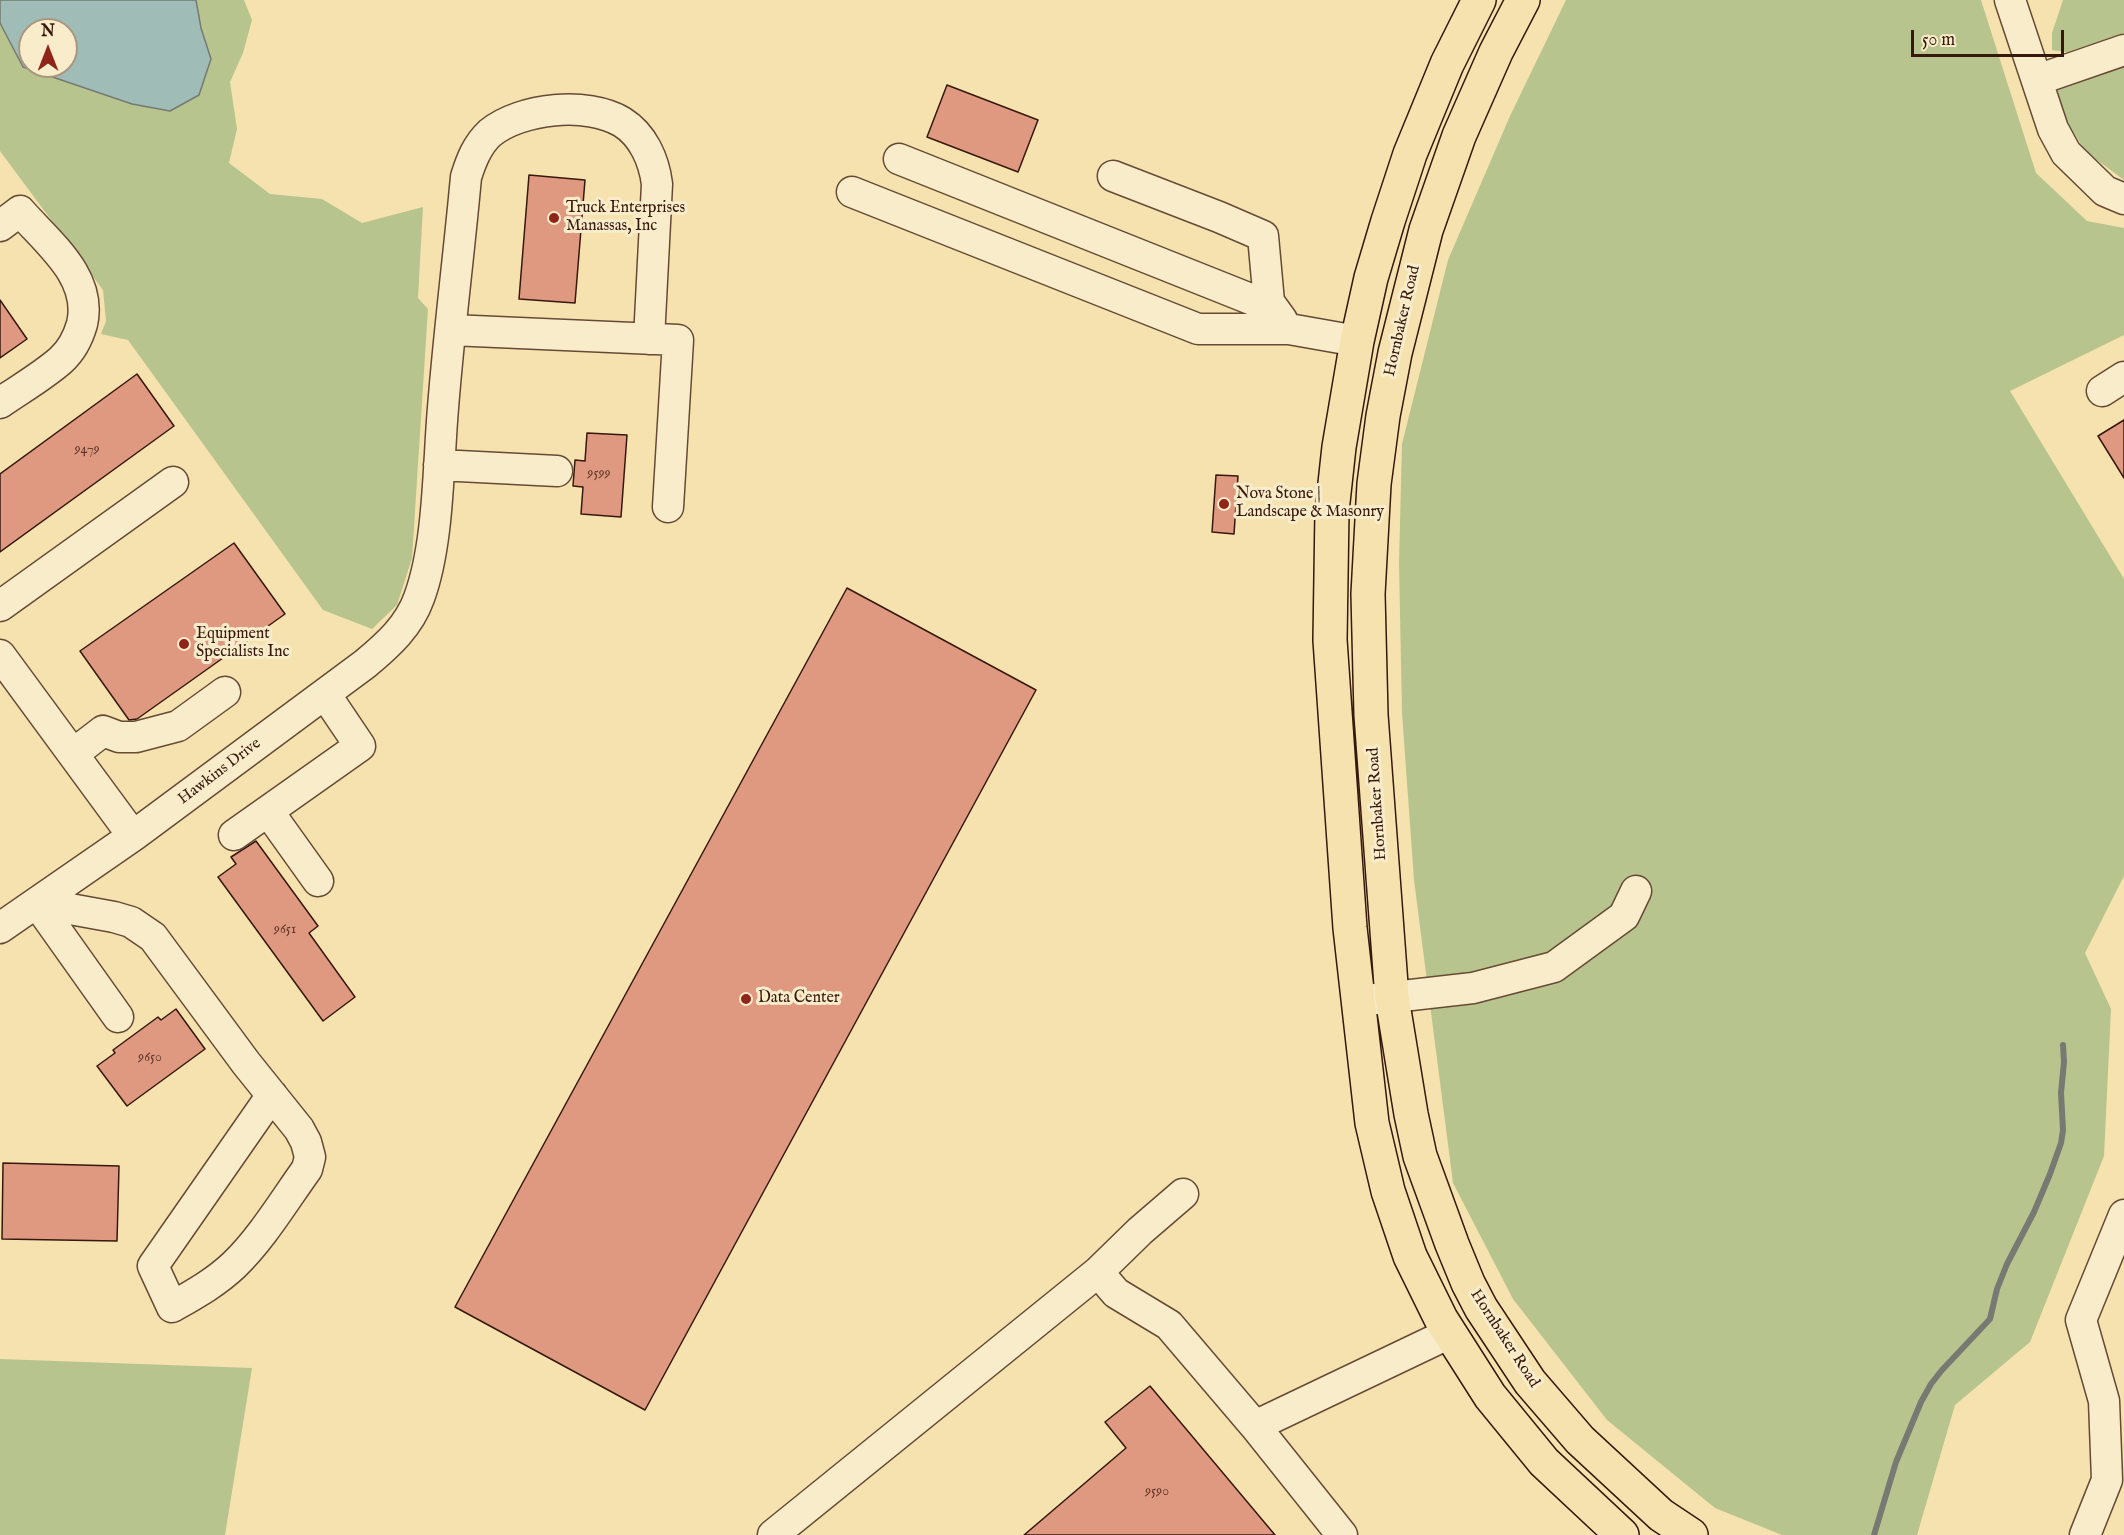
<!DOCTYPE html>
<style>
body{margin:0}
#map{position:relative;width:2124px;height:1535px;overflow:hidden;background:#f5e2af;font-family:"IM FELL English",serif}
canvas{display:block}
.north{position:absolute;left:18px;top:18px;width:60px;height:60px;box-sizing:border-box;background:#f8eccb;border:2px solid #aa977f;border-radius:50%;rotate:0deg;font-size:16px;font-weight:700;line-height:24px;text-align:center;color:#36180c}
.north::after{content:'';display:block;margin:auto;width:21px;height:27px;background:#8f2418;clip-path:polygon(50% 0,100% 100%,50% 72%,0 100%)}
.scale{position:absolute;left:1911px;top:30px;width:153px;height:27px;box-sizing:border-box;border:3px solid #36180c;border-top:0;padding-left:8px;font-size:18px;line-height:21px;white-space:nowrap;color:#36180c;-webkit-text-stroke:4px #f8eccb;paint-order:stroke}
</style>
<div id="map">
<canvas width="2124" height="1535"></canvas>
<div class="north">N</div>
<div class="scale">50 m</div>
</div>
<script>
const ctx = document.querySelector('canvas').getContext('2d');
ctx.lineJoin = 'round';
function paint(path, color) { ctx.fillStyle = color; ctx.fill(path, 'evenodd'); }
function stroke(path, color, width, dash) { ctx.strokeStyle = color; ctx.lineWidth = width; ctx.lineCap = dash ? 'butt' : 'round'; ctx.setLineDash(dash || []); ctx.stroke(path); }
function drawText(font, color, halo, rows, align = 'center') {
  ctx.font = font + ' "IM FELL English",serif'; ctx.lineWidth = 6; ctx.setLineDash([]); ctx.textBaseline = 'middle'; ctx.strokeStyle = halo; ctx.fillStyle = color; for (const [text, x, y, turn = 0] of rows) {
    ctx.save(); ctx.translate(x, y); ctx.rotate((+turn || 0) * Math.PI / 180); ctx.textAlign = isNaN(turn) ? turn : align; if (halo) ctx.strokeText(text, 0, 0); ctx.fillText(text, 0, 0); ctx.restore();
  }
}
const green = new Path2D(`
 M0,0H244L252,20L243,53L230,82L237,129L229,163L270,194L322,199L362,223L423,207L418,298L428,309L412,558L397,605L372,629L323,610L128,340L101,334L106,321L103,290L0,151ZM30,30H66V66H30Z
 M1566,0H1981L2036,173L2087,221L2124,228V335L2010,391L2124,579V876L2085,953L2111,1009L2104,1156L2030,1342L1955,1405L1917,1535H1782L1715,1508L1607,1420L1513,1299L1453,1183L1414,880L1402,713L1399,563L1402,444L1448,260L1510,116Z
 M2063,0H2124V33L2067,52L2052,50V33Z
 M2124,64V180L2085,151L2070,127L2054,88Z
 M0,1359L252,1368L225,1535H0Z`);
const water = new Path2D(`
 M0,0H196L201,28L211,59L199,95L170,111L132,104L23,67L0,23ZM30,30H66V66H30Z`);
const stream = new Path2D(`
 M1874,1535L1896,1462L1921,1402L1931,1384L1942,1370L1990,1319L1997,1289L2007,1264L2034,1212L2050,1174L2061,1143L2063,1130L2061,1093L2064,1062L2063,1045`);
const building = new Path2D(`
 M947,85L1038,120L1018,172L927,137Z
 M529,175L585,180L575,303L519,299Z
 M0,300L27,339L0,358Z
 M137,374L174,426L0,552V474Z
 M2124,420V478L2098,436Z
 M587,433L627,435L621,517L581,514L583,487L573,486L575,460L585,461Z
 M1216,475L1238,476L1234,534L1212,532Z
 M234,543L285,614L137,719L129,720L80,651Z
 M847,588L1036,690L645,1410L455,1307Z
 M256,841L318,926L309,933L355,997L323,1021L218,877L236,864L231,857Z
 M176,1009L205,1049L127,1106L97,1066L115,1053L113,1050L158,1017L161,1020Z
 M3,1163L119,1166L117,1241L2,1239Z
 M1150,1386L1275,1535H1024L1126,1448L1105,1422Z`);
const minor = new Path2D(`
 M2010,0L2053,129L2066,153L2105,191L2124,199
 M2037,80L2124,50
 M899,159L1273,308
 M1113,176L1219,217L1263,236L1269,302L1282,320
 M852,192L1198,329H1289L1357,341
 M0,226L20,211C48,243 93,277 82,324C78,338 72,350 61,360C43,376 20,389 0,403
 M451,330L678,340L668,507
 M2102,391L2124,377
 M439,465L557,471
 M0,606L173,482
 M0,655L133,836L365,664C388,645 409,626 419,598C439,544 438,466 443,408C449,331 459,254 466,177C471,161 477,145 490,133C521,108 587,101 622,122C643,135 654,160 657,184L649,339
 M73,754L103,731L119,737H136L178,726L225,692
 M268,811L318,881
 M234,835L360,746L325,694
 M0,928L133,836
 M1367,1000L1473,988L1554,967L1624,916L1636,891
 M118,1017L37,903L114,917L131,922L153,937L246,1063L299,1129L306,1142L310,1157L307,1169C284,1201 262,1238 234,1265C215,1283 193,1295 172,1307L153,1266L272,1095
 M1098,1272L1140,1231L1183,1194
 M1255,1426L1450,1333
 M773,1535L1098,1272L1116,1293L1169,1325L1255,1426L1342,1535
 M2085,1535L2107,1480L2104,1401L2081,1320L2124,1215`);
const major = new Path2D(`
 M1479,0L1447,64L1410,154L1388,221L1371,278L1357,341L1339,447L1332,511L1330,640L1350,928L1372,1123L1388,1191L1410,1256L1441,1319L1490,1396L1544,1462L1622,1535
 M1523,0L1496,52L1459,136L1426,230L1395,353L1383,416L1374,484L1368,594L1371,715L1392,998L1411,1114L1420,1156L1452,1244L1468,1283L1481,1308L1530,1382L1580,1440L1661,1515L1691,1535`);
const markers = [
 [554,218,6,"#8f2418"],
 [1224,504,6,"#8f2418"],
 [184,644,6,"#8f2418"],
 [746,999,6,"#8f2418"]
];
const numberNames = [
 ["9479",87,450],
 ["9599",599,474],
 ["9651",285,930],
 ["9650",150,1058],
 ["9590",1157,1492]
];
const poiNames = [
 ["Truck Enterprises",566,209],
 ["Manassas, Inc",566,227],
 ["Nova Stone |",1236,495],
 ["Landscape & Masonry",1236,513],
 ["Equipment",196,635],
 ["Specialists Inc",196,653],
 ["Data Center",758,999]
];
const streetNames = [
 ["Hornbaker Road",1403,321,-77],
 ["Hawkins Drive",220,772,-37],
 ["Hornbaker Road",1378,804,-94],
 ["Hornbaker Road",1504,1339,57]
];
paint(green, '#b8c48d');
paint(water, '#a0bcb6');
stroke(water, '#767a72', 1.5);
stroke(stream, '#767a72', 6);
paint(building, '#df9980');
stroke(building, '#36180c', 1.5);
stroke(minor, '#664a35', 33);
stroke(major, '#36180c', 36);
stroke(minor, '#f8eccb', 30);
stroke(major, '#f5e2af', 33);
for (const [x, y, r, color] of markers) { const dot = new Path2D(); dot.arc(x, y, r, 0, 2 * Math.PI); ctx.fillStyle = color; ctx.fill(dot); stroke(dot, '#f8eccb', 2); }
drawText('14px', '#603829', null, numberNames);
drawText('16px', '#36180c', '#f8eccb', poiNames, 'left');
drawText('16px', '#36180c', '#f8eccb', streetNames);
</script>
